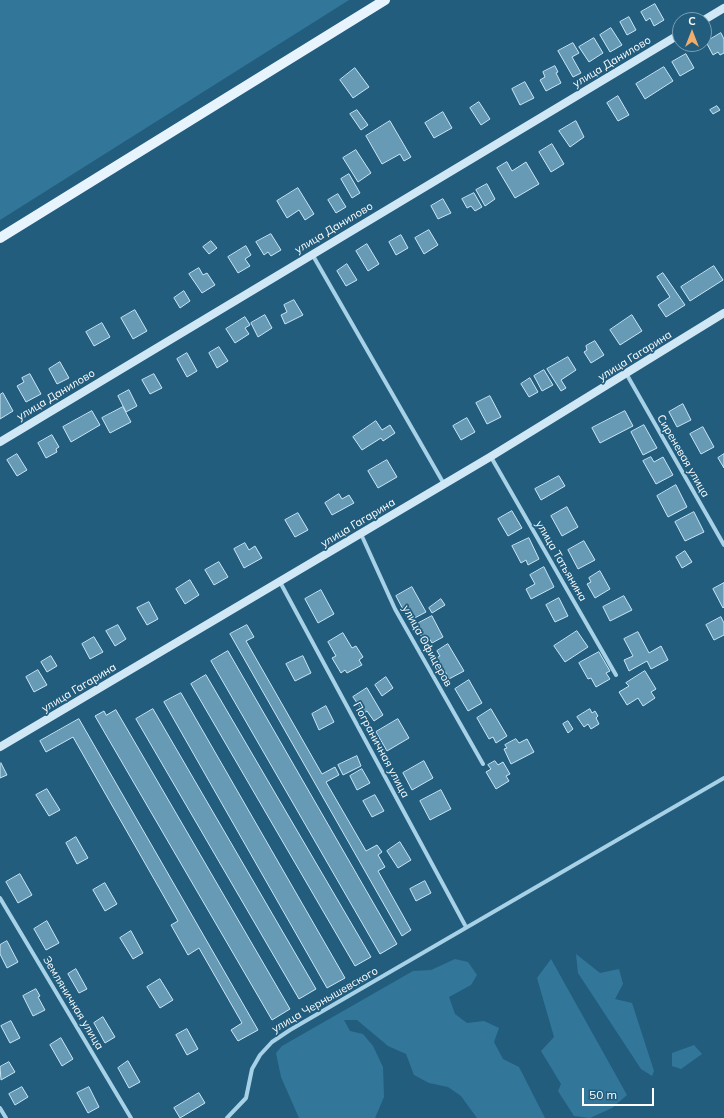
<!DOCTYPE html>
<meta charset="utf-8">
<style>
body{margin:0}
#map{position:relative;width:724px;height:1118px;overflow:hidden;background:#225d7e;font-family:Mulish,sans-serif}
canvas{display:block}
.north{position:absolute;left:672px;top:12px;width:40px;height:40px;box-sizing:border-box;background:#225d7e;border:1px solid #7a9eb2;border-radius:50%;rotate:0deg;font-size:11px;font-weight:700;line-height:16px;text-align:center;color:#fff}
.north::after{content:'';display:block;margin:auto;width:14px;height:18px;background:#f2ad68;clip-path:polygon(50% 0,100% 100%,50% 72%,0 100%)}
.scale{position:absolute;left:582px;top:1088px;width:72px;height:18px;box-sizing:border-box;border:2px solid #fff;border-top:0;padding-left:5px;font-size:12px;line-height:14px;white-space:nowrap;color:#fff;-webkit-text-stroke:3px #225d7e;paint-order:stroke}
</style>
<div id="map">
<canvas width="724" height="1118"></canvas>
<div class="north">С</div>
<div class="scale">50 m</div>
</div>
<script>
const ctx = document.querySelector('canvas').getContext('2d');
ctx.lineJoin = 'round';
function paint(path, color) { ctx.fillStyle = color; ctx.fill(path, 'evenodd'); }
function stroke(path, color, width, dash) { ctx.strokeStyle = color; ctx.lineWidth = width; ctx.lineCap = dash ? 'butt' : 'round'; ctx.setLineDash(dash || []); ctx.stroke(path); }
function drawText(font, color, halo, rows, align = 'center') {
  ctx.font = font + ' Mulish,sans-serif'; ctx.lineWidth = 3.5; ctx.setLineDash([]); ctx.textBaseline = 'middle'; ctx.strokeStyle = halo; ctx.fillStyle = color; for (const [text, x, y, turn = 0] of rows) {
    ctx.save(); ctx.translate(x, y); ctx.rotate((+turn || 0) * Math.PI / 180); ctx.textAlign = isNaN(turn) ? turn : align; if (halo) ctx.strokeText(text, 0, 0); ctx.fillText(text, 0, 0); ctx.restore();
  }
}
const green = new Path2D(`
 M0,0H349L0,220Z
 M576,954L600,973L619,969L623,984L615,999L632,1003L654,1071L652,1076L641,1069L578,973Z
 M455,959L468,962L477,975L471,985L449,997L455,1014L467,1023L484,1021L499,1028L494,1042L503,1059L519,1067L545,1118H477L461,1096L448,1087L429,1083L414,1075L406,1054L388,1046L357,1020H344L350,1031L363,1034L373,1046L383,1067L384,1097L375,1118H299L281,1077L276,1053L282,1046L413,971L431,970Z
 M551,959L627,1095L612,1108L590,1118L574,1116L558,1091L561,1084L541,1051L554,1037L537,978Z
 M694,1045L702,1054L681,1069L672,1066V1053Z`);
const building = new Path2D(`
 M655,4L664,20L654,26L650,18L646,21L641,12Z
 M629,17L636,30L627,35L620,22Z
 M611,28L622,45L610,52L600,35Z
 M721,33L724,39V53L720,55L718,52L713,55L706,42Z
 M594,38L603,53L589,62L579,47Z
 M573,43L579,53L572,57L581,73L573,77L558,51Z
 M686,54L694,68L680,76L672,62Z
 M555,66L558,72L556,73L561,83L546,91L540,80L545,77L543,72Z
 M664,67L673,81L645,99L636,84Z
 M355,68L369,87L353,98L340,80Z
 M525,82L534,98L520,105L512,89Z
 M618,96L629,115L618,121L607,103Z
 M479,102L490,119L481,125L470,108Z
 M717,106L720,110L713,114L710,110Z
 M357,110L368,125L361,130L350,114Z
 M443,112L452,128L434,138L425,123Z
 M390,121L411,157L404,161L400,154L382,164L366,136Z
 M576,121L584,137L570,147L559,131Z
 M552,144L564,164L551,172L539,152Z
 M356,150L371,173L358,182L343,158Z
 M507,162L512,171L526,162L539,184L515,198L497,168Z
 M349,174L360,193L352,198L341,179Z
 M487,184L495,199L485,206L476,190Z
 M298,188L314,214L305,220L299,210L287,218L277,201Z
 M474,193L482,207L475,211L471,206L467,208L462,199Z
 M338,194L346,207L336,213L328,200Z
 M443,199L451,213L438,219L431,206Z
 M429,230L438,245L424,254L415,238Z
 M271,234L281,250L271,256L268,252L264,255L256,242Z
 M401,235L408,248L396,255L389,242Z
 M211,241L217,248L209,254L203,247Z
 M367,244L379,264L368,271L356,251Z
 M246,246L251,255L245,259L250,266L238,273L228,257Z
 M347,264L357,280L346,286L337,271Z
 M714,266L723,280L690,301L681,287Z
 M199,268L203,275L207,273L215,285L202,293L189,274Z
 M663,273L685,305L666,317L658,305L670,297L657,277Z
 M184,291L190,301L180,308L174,298Z
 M294,300L303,315L285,324L281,315L287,312L284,305Z
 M135,310L147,331L133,339L121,318Z
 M265,315L272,328L258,337L251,323Z
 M632,315L642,331L620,345L610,330Z
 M245,317L250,325L245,328L249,334L235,343L226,329Z
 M102,323L110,337L94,346L86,332Z
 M595,341L604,355L591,363L584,352L587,350L586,346Z
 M219,347L228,361L217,368L209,353Z
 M187,353L197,371L187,377L177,359Z
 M568,357L576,370L561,380L566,388L561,391L547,369Z
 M60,362L69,378L57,384L49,369Z
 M544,370L553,385L542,391L534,376Z
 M30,374L41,394L26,402L17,386L24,382L22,378Z
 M154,374L162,388L150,394L142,380Z
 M530,378L538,392L529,397L521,384Z
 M129,390L137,406L126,412L118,396Z
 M3,393L13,411L0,419V395Z
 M490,396L501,417L487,424L476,403Z
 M683,404L691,420L677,427L669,412Z
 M123,407L131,422L110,433L102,418Z
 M92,411L100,425L71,442L63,427Z
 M625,411L633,426L600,443L592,428Z
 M467,418L475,432L461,440L453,426Z
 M376,421L382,430L390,425L395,433L383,441L381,438L362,450L353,437Z
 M644,425L657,448L643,455L631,432Z
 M703,427L714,447L701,454L690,434Z
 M52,435L59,447L56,449L57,452L46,458L38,443Z
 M17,454L27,470L17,476L7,460Z
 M724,454V468L718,458Z
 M651,457L654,462L663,457L673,475L656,484L643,461Z
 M387,460L397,477L378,488L368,471Z
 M559,476L565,486L541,500L535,489Z
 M676,485L687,507L668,517L657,496Z
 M339,494L342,499L349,495L354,503L332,515L325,503Z
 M567,507L578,527L562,536L551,516Z
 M512,511L522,528L508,536L498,519Z
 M694,512L704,532L685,541L675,522Z
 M298,513L308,530L295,537L285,520Z
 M529,538L539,559L528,565L526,560L521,563L512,546Z
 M584,541L595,560L578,569L568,550Z
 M245,543L249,550L255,546L262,558L244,568L234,549Z
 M685,551L692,562L682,568L676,557Z
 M219,562L228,577L214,585L205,570Z
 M544,567L554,587L531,599L526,589L535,584L530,575Z
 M600,571L610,589L595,598L587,584L591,582L589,578Z
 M190,580L199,595L185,604L176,589Z
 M724,583V607L723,608L713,589Z
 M412,587L426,612L409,621L396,596Z
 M321,590L334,614L318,623L305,599Z
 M624,596L632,610L610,621L603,607Z
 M559,598L568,616L555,622L546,605Z
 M441,599L445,605L432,613L429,608Z
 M149,602L158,619L147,625L137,608Z
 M432,616L443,637L432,643L429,638L424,641L415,625Z
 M721,617L724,623V635L714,640L706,625Z
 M118,625L126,639L115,646L106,631Z
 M247,625L254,637L246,641L322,774L335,767L339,775L326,782L366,851L377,845L382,852L378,855L385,867L378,871L411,930L402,936L230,634Z
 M577,631L588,647L565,662L554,646Z
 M638,632L649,653L661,646L668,660L651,669L647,661L629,671L624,660L633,656L624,639Z
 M343,633L352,648L356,646L363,657L359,660L362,665L347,673L345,670L341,673L332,658L336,656L328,642Z
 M94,637L103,652L90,659L82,644Z
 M448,644L464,671L449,679L445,671L441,673L433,660L440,656L437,651Z
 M228,651L397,944L380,954L211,661Z
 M599,652L610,671L606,673L610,679L596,687L591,678L588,679L579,663Z
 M51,656L57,666L47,672L41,662Z
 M303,656L311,673L295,681L286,664Z
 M38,670L47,685L34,692L26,677Z
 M645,671L656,689L651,692L655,698L643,706L638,698L627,705L619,692L629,686L626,683Z
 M206,675L371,957L355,966L191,684Z
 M386,677L393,688L382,696L375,685Z
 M469,680L482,703L468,711L455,689Z
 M367,688L383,715L374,721L367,711L364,713L353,697Z
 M181,693L345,978L327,988L164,702Z
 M326,706L334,722L319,730L312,714Z
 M153,709L316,989L299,999L136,719Z
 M491,709L507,736L496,743L493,737L489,739L477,718Z
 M590,709L592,713L595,711L598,716L596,718L599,724L591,729L588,724L584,727L577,717Z
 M116,710L290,1009L272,1020L95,716L104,711L106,715Z
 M79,719L258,1030L238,1041L231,1030L242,1023L199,948L188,955L171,925L178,921L73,737L46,752L40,741Z
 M398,719L409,738L387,751L376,732Z
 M568,721L573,729L568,733L563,724Z
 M516,739L519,743L527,739L534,752L511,764L504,749L507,748L505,745Z
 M357,756L361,766L343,775L338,765Z
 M424,761L433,778L412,790L403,773Z
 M495,761L498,765L503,762L510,774L506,776L509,781L496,789L486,772L491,769L488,765Z
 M1,763L7,775L0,778V764Z
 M362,769L370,783L357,790L350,776Z
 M47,789L60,810L49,816L36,795Z
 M441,790L451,809L430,820L420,801Z
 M375,795L384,811L372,817L363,801Z
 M76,837L88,858L77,864L66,843Z
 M400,842L411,860L398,868L387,851Z
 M20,874L32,895L18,903L6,882Z
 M425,881L431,893L416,901L410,889Z
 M105,883L117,904L105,911L93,890Z
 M47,921L59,943L46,950L34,929Z
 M131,931L143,953L133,959L120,938Z
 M7,941L18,962L7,968L0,954V945Z
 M76,969L87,989L79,993L68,974Z
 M160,979L173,1000L160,1008L147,987Z
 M36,989L40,996L38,997L45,1010L33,1016L23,996Z
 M103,1017L115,1037L105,1043L94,1023Z
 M11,1021L20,1038L10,1043L1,1026Z
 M187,1029L198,1049L187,1055L176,1035Z
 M61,1038L73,1059L62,1066L50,1045Z
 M128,1061L140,1082L129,1088L118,1068Z
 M9,1062L15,1072L1,1080L0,1067Z
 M22,1087L28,1097L15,1105L9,1094Z
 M89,1087L99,1107L88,1113L77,1093Z
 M199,1093L205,1103L180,1118L174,1108Z`);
const street = new Path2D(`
 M312,254L444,484
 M627,375L724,545
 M491,457L616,675
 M361,534L395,609L483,764
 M280,582L466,927
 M0,898L131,1118
 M0,1108L6,1118
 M227,1118L246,1098L252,1069L260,1055L272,1042L290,1030L724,778`);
const secondary = new Path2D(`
 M704,20L724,8
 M0,442L680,34
 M0,747L490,457L724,313`);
const primary = new Path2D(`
 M0,238L385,0`);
const streetNames = [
 ["улица Данилово",612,62,-31],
 ["улица Данилово",334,228,-31],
 ["улица Гагарина",635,356,-32],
 ["улица Данилово",56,395,-31],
 ["Сиреневая улица",683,456,60],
 ["улица Гагарина",358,523,-31],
 ["улица Татьянина",561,561,60],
 ["улица Офицеров",427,646,61],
 ["улица Гагарина",79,688,-31],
 ["Пограничная улица",381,750,62],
 ["улица Чернышевского",325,1000,-30],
 ["Земляничная улица",73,1003,59]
];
paint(green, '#32779a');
paint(building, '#679ab5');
stroke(building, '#c9e6f5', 1);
stroke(street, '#a6d1e6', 4);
stroke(secondary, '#d0e8f5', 8);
stroke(primary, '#e7f4fd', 10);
drawText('11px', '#fff', '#225d7e', streetNames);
</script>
